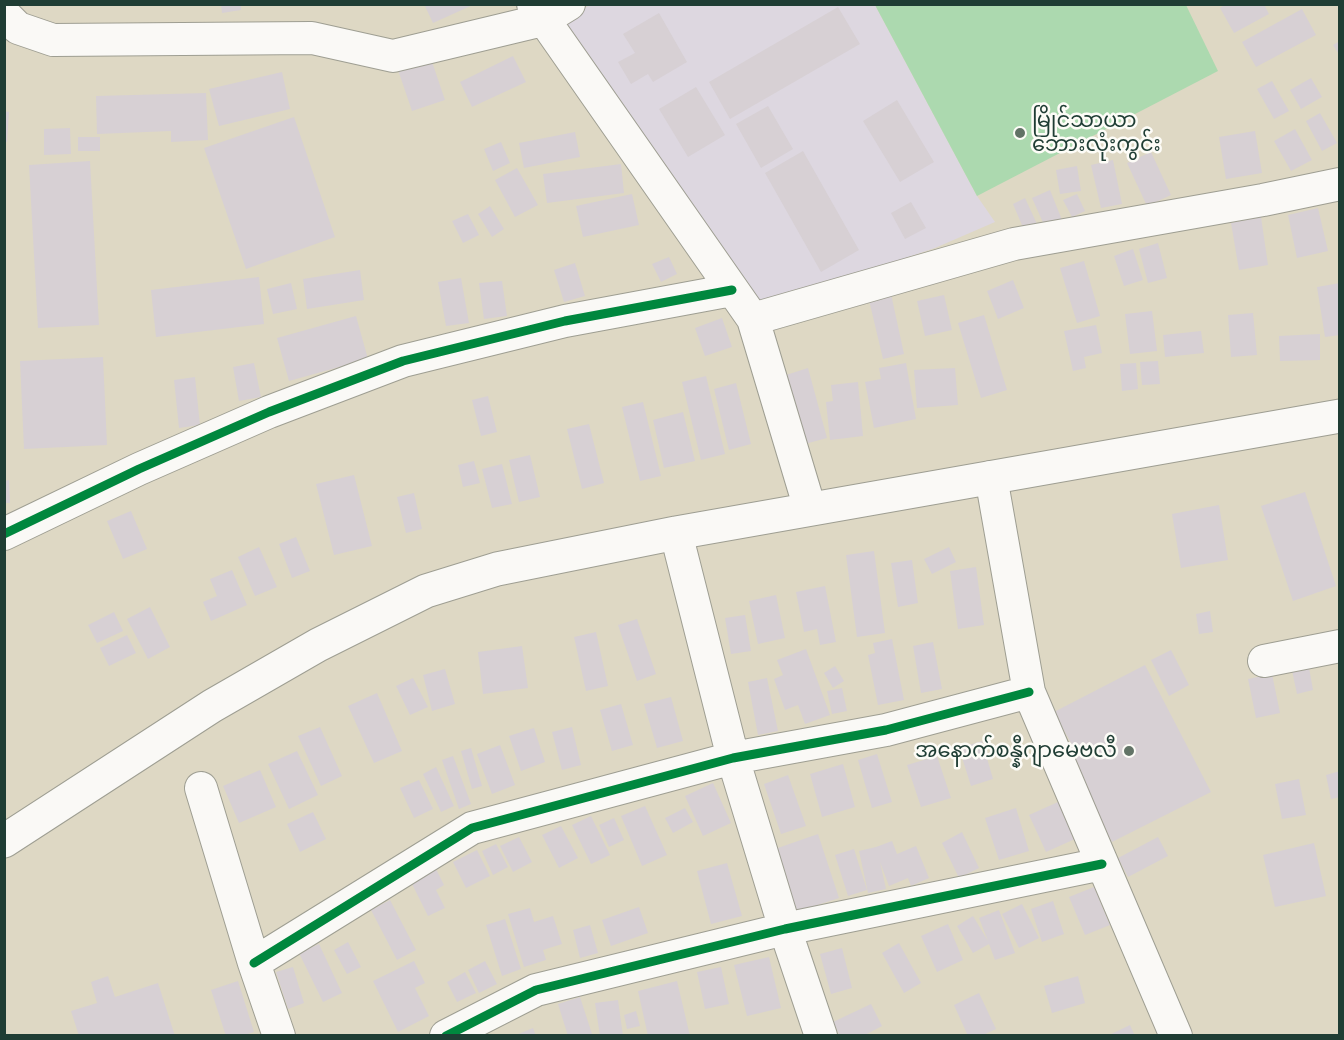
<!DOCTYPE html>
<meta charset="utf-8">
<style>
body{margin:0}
#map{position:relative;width:1344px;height:1040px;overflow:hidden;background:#ded8c4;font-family:Delius,sans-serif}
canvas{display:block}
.frame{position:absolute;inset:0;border:6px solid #1f3d34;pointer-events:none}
</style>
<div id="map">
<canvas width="1344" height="1040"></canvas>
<div class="frame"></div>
</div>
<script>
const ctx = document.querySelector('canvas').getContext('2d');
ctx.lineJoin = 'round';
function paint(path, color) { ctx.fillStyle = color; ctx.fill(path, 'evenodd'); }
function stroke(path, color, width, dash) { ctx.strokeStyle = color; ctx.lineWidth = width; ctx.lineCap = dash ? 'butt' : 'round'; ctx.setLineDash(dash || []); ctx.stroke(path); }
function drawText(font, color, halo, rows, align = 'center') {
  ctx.font = font + ' Delius,"Noto Sans Myanmar",sans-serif'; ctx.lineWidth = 5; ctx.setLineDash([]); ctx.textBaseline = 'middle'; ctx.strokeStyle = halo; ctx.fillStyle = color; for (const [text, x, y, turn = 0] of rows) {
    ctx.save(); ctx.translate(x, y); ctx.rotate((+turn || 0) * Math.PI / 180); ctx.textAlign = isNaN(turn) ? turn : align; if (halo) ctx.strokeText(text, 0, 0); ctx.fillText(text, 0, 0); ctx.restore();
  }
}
const built = new Path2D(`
 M590,5H875L977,196L995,222L935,248L756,309L556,50L570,15Z`);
const green = new Path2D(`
 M875,5H1186L1218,71L977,196Z`);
const building = new Path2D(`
 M221,4H241V10L222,13Z
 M424,4H475L433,23Z
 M1226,4H1264L1269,14L1234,33L1220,8Z
 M838,7L860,44L730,119L709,82Z
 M1302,9L1316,35L1256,67L1242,42Z
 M659,13L687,62L653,82L648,74L631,84L618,62L635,53L623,34Z
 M1340,41V56L1333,45Z
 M429,53L445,100L412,111L396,64Z
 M513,56L526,82L472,107L460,82Z
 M282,72L290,109L219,126L209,89Z
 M1311,78L1322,97L1301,109L1290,90Z
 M1272,81L1289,111L1274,119L1257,89Z
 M696,87L725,135L688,157L659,109Z
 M206,93L208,140L171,142V131L97,134L96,96Z
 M897,100L934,162L900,182L863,121Z
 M768,106L793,149L761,168L736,124Z
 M4,111L9,112L7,142H4Z
 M1320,113L1337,143L1322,151L1306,121Z
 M294,117L335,237L246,269L204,148Z
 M70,128L71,154L44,155V129Z
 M1295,129L1312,160L1291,171L1274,141Z
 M1255,131L1262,173L1226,179L1219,137Z
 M575,132L580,157L524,168L519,143Z
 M78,137H100V151H78Z
 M501,142L510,163L493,171L484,149Z
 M803,151L859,250L821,272L765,173Z
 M1151,152L1171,195L1147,206L1127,163Z
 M1113,160L1122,204L1101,208L1091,165Z
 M90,161L99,325L38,328L29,165Z
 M621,164L624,193L547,203L543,174Z
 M1077,166L1081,191L1060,194L1056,170Z
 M517,168L538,205L515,217L495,180Z
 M1050,190L1062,220L1045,227L1032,198Z
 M632,194L639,225L583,237L576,206Z
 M1077,194L1085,211L1072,217L1063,200Z
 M1025,198L1037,224L1024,230L1013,204Z
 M911,202L926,228L905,239L891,213Z
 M490,206L504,229L492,237L478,214Z
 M1318,208L1328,251L1297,258L1288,215Z
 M468,214L479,235L463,243L452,221Z
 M1261,217L1268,265L1239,270L1231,223Z
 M1158,243L1167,278L1148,283L1139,249Z
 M1133,249L1143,280L1124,286L1114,256Z
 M669,257L677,274L661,282L652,264Z
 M1084,261L1100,316L1077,323L1060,268Z
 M575,263L585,296L564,302L554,270Z
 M360,270L364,300L307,309L303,279Z
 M259,277L264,324L156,337L151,290Z
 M461,278L469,323L446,326L438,282Z
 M1013,280L1024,308L998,319L987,291Z
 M502,281L507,316L484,319L479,283Z
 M291,283L297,309L273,314L267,289Z
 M1340,283V335L1325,337L1317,287Z
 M891,294L904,354L883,359L869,300Z
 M944,295L952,330L925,336L917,301Z
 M1152,311L1157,351L1130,354L1125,314Z
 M1253,313L1257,355L1231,357L1228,315Z
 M984,315L1007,390L981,398L958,323Z
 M356,316L368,359L289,381L277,338Z
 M722,318L732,347L705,356L695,328Z
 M1096,325L1102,353L1084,357L1086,368L1073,371L1064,331Z
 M1201,331L1204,353L1165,357L1163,335Z
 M1320,334V360L1280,361L1279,336Z
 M103,357L107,445L24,449L20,361Z
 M1158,361L1160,384L1142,385L1140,362Z
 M254,363L261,397L239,401L233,367Z
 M906,363L916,419L874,428L865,382L881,379L879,368Z
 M1136,363L1138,389L1122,391L1120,364Z
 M808,368L827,438L805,444L786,375Z
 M955,368L958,405L917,408L914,370Z
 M706,376L725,454L701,460L682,382Z
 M195,377L200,425L179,428L174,380Z
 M858,382L863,436L830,440L826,402L833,401L831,385Z
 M736,383L751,444L729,450L714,389Z
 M488,396L497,432L481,436L472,400Z
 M643,402L661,476L640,481L622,407Z
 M683,412L695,461L664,468L653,420Z
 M589,424L604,483L582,489L567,429Z
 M530,455L540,497L519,502L509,460Z
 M474,461L480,483L463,487L458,465Z
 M502,464L512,504L492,508L482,469Z
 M354,475L372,546L334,555L316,484Z
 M9,480L10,503H4V481Z
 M1305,492L1336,586L1293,601L1261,506Z
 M414,493L422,529L406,533L397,497Z
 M1219,505L1228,560L1181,568L1172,514Z
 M131,511L147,549L123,559L107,521Z
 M296,537L310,571L292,578L279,544Z
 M259,547L277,587L255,596L238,557Z
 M949,547L956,562L932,574L924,559Z
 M874,551L885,633L857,637L846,555Z
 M912,560L918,603L898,607L891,563Z
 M976,567L984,625L958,629L950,571Z
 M232,570L247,605L211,621L203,602L217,596L210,579Z
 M825,586L836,642L820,645L817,629L804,632L796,592Z
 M776,595L785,638L758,644L749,601Z
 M150,607L170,647L148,659L127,619Z
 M1210,611L1213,632L1199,634L1196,614Z
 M114,612L123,631L97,643L88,625Z
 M745,615L751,651L731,654L725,618Z
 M637,619L656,674L637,681L618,625Z
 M596,632L608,686L586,691L574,637Z
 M127,635L136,653L109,666L100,648Z
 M892,639L904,700L878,705L868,655L875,653L873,643Z
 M933,642L942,689L921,693L913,646Z
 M522,646L528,688L483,694L478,652Z
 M806,649L830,715L805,724L798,705L785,710L774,679L783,675L777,660Z
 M1171,650L1189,685L1169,696L1151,660Z
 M1308,662L1313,690L1297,694L1291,666Z
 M1145,665L1211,792L1112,842L1065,758L1072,745L1054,712Z
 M835,666L844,681L833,688L824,673Z
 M445,669L455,704L432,711L423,675Z
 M1272,674L1280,713L1256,718L1248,679Z
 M413,678L428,707L410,715L396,686Z
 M767,678L778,731L758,735L748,682Z
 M842,688L847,711L832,714L827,691Z
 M377,693L402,751L374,763L348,706Z
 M671,697L683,741L657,748L644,704Z
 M621,704L633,745L612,751L600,710Z
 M320,727L342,776L321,786L298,736Z
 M572,727L581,765L562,770L552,732Z
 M534,728L545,762L521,771L509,736Z
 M982,741L993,779L971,786L959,748Z
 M500,745L515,785L492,794L477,754Z
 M471,748L482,786L472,789L461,751Z
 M297,751L318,795L289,809L268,764Z
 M877,754L892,802L872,808L858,760Z
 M453,756L471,804L459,809L442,760Z
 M937,756L951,798L921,807L907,765Z
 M843,764L855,807L822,817L810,774Z
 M436,767L454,806L441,812L423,774Z
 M260,770L276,807L239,823L223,786Z
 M1340,771V797L1331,799L1326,775Z
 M788,775L806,826L781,834L764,784Z
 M1299,779L1306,815L1282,819L1275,784Z
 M419,780L433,809L414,818L400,788Z
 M713,783L731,823L703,836L685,796Z
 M1058,802L1075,839L1046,852L1029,815Z
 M645,806L667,855L642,866L621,816Z
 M685,808L693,822L673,833L665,818Z
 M1016,808L1029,851L999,860L985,818Z
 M313,812L326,839L300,852L287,824Z
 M591,816L610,855L591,864L572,825Z
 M614,818L624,840L609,847L599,825Z
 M561,826L578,858L559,868L542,835Z
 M962,832L979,868L959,878L942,843Z
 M818,834L839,898L796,912L775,849Z
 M519,837L532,862L513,872L500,846Z
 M1158,837L1168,856L1128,877L1118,858Z
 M892,841L897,854L916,846L929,878L911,886L908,878L889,886L880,862L886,889L868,893L859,851L876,847Z
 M1314,843L1326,896L1275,907L1263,855Z
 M496,844L508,867L493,875L482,851Z
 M854,849L867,890L848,896L835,855Z
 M477,850L490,876L466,888L453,862Z
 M727,863L742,916L711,924L697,871Z
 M435,867L444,885L436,890L445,908L428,916L410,880Z
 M1094,887L1110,925L1085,935L1069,897Z
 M390,900L416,950L397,960L371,910Z
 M1053,901L1064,934L1042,942L1031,909Z
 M1022,904L1039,938L1019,948L1002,914Z
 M639,907L648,933L611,946L602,920Z
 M530,908L534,922L553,916L562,944L543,950L546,960L524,967L508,914Z
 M999,910L1015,953L995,960L989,944L973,953L957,926L973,916L988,941L979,918Z
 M505,919L521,969L502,976L486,925Z
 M948,924L963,960L937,972L921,936Z
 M590,925L598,953L580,958L573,930Z
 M348,942L361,967L347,974L334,950Z
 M899,943L921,983L904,993L882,953Z
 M319,944L342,993L323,1002L299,953Z
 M842,948L852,988L831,994L820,954Z
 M769,957L781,1008L747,1016L734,965Z
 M414,961L425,983L415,988L429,1016L398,1032L373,981Z
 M485,961L497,984L479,993L468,970Z
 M293,967L304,1003L288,1009L276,972Z
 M721,967L729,1004L705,1009L697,972Z
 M465,972L476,993L457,1002L447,982Z
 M108,976L115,997L158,983L175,1036H79L71,1011L97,1003L91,982Z
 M1078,976L1085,1003L1052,1013L1044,986Z
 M238,981L254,1032L241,1036H226L211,990Z
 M677,981L690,1036H648L638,991Z
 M979,993L996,1029L981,1036H968L954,1005Z
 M580,997L592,1034L568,1036L558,1004Z
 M618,1000L623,1036H600L595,1003Z
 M871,1004L882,1026L863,1036H840L833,1022Z
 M636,1011L640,1026L627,1029L624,1015Z
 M1130,1025L1135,1036H1107Z
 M533,1028L536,1036H516V1035Z`);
const minor = new Path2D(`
 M533,4L753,319L810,509
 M4,14L18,28L53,40L312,38L393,56L543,20L569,4
 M753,319L1014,244L1263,200L1340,184
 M991,477L1029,692L1176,1036
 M676,533L733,758L785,929L821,1036
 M4,534L139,469L269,412L403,361L565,321L732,290
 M1264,661L1340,646
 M201,788L254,963L279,1036
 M254,963L472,828L733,758L886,730L1029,692
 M446,1036L536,990L785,929L1102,864`);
const major = new Path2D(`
 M4,841L212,706L318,645L426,591L497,569L676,533L1340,416`);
const cycleway = new Path2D(`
 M4,534L139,469L269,412L403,361L565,321L732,290
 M254,963L472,828L733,758L886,730L1029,692
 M446,1036L536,990L785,929L1102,864`);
const markers = [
 [1020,133,6,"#627366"],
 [1129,751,6,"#627366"]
];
const poiNames = [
 ["မြိုင်သာယာ",1032,121],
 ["ဘေားလုံးကွင်း",1032,145],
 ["အနောက်စန္နီဂျာမေဗလီ",1117,751,"right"]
];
paint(built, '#ddd7e0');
paint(green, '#acd9af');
paint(building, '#d7d0d4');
stroke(minor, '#9e9e92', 34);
stroke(major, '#9e9e92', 35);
stroke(minor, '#faf9f6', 32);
stroke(major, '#faf9f6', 33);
stroke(cycleway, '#00873e', 9);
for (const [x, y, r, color] of markers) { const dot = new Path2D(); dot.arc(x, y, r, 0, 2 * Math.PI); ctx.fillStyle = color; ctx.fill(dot); stroke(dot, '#fdfcf7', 2); }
drawText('21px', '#1f3d34', '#fdfcf7', poiNames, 'left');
</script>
